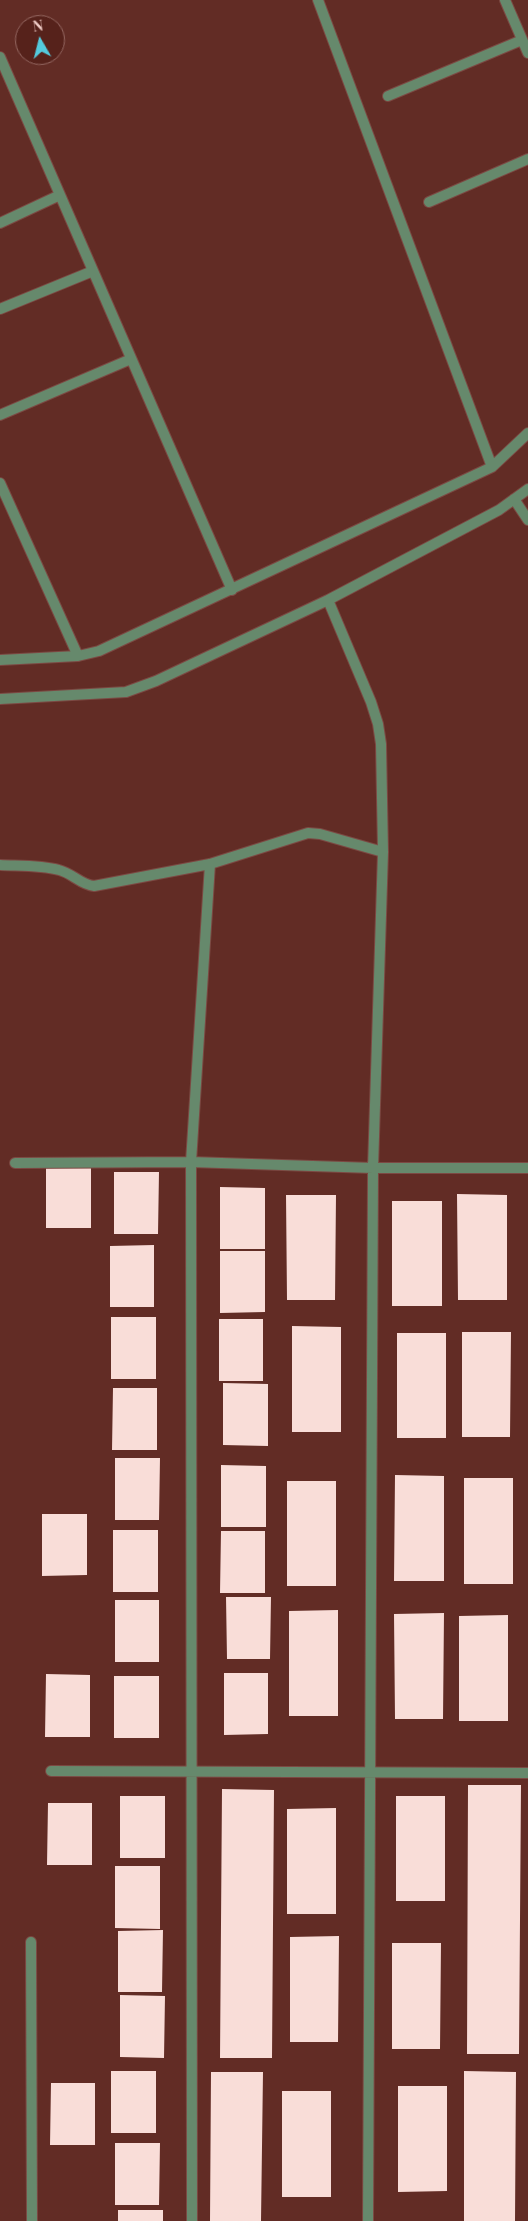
<!DOCTYPE html>
<style>
body{margin:0}
#map{position:relative;width:528px;height:2221px;overflow:hidden;background:#622c25;font-family:"Playfair Display",serif}
canvas{display:block}
.north{position:absolute;left:15px;top:15px;width:50px;height:50px;box-sizing:border-box;background:#56221b;border:1px solid #946761;border-radius:50%;rotate:352deg;font-size:14px;font-weight:700;line-height:20px;text-align:center;color:#f2cfc9}
.north::after{content:'';display:block;margin:auto;width:18px;height:22px;background:#54cadd;clip-path:polygon(50% 0,100% 100%,50% 72%,0 100%)}
</style>
<div id="map">
<canvas width="528" height="2221"></canvas>
<div class="north">N</div>
</div>
<script>
const ctx = document.querySelector('canvas').getContext('2d');
ctx.lineJoin = 'round';
function paint(path, color) { ctx.fillStyle = color; ctx.fill(path, 'evenodd'); }
function stroke(path, color, width, dash) { ctx.strokeStyle = color; ctx.lineWidth = width; ctx.lineCap = dash ? 'butt' : 'round'; ctx.setLineDash(dash || []); ctx.stroke(path); }
const building = new Path2D(`
 M46,1166H91V1228H46Z
 M114,1172H159L158,1234H114Z
 M220,1187L265,1188V1249H220Z
 M457,1194L507,1195V1300H458Z
 M286,1195H336L335,1300H287Z
 M392,1201H442V1306H392Z
 M154,1245V1307H110V1246Z
 M220,1251H265V1312L220,1313Z
 M111,1317H156V1379H111Z
 M219,1319H263V1381H219Z
 M292,1326L341,1327V1432H292Z
 M462,1332H511L510,1437H462Z
 M397,1333H446V1438H397Z
 M223,1383L268,1384V1446L223,1445Z
 M113,1388H157V1450H112Z
 M115,1458H160L159,1520H115Z
 M221,1465L266,1466V1527H221Z
 M395,1475L444,1476V1581H394Z
 M464,1478H513V1584H464Z
 M287,1481H336V1586H287Z
 M42,1514H87V1575L42,1576Z
 M113,1530H158V1592H113Z
 M221,1531H265V1593H220Z
 M226,1597H271L270,1659H227Z
 M115,1600H159V1662H115Z
 M338,1610V1716H289V1611Z
 M444,1613L443,1719H395L394,1614Z
 M508,1615V1721H459V1616Z
 M224,1673H268V1734L224,1735Z
 M46,1674L90,1675V1737H45Z
 M114,1676H159V1738H114Z
 M468,1785H521L519,2054H467Z
 M222,1789L274,1790L272,2058H220Z
 M120,1796H165V1858H120Z
 M396,1796H445V1901H396Z
 M48,1803H92V1865H47Z
 M336,1808V1914H287V1809Z
 M115,1866H160V1929L115,1928Z
 M163,1930L162,1992H118V1931Z
 M339,1936L338,2042H290V1937Z
 M392,1943H441L440,2049H392Z
 M120,1995L165,1996L164,2058L120,2057Z
 M111,2071H156V2133H111Z
 M464,2071L516,2072L515,2221H464Z
 M211,2072H263L261,2221H210Z
 M51,2083H95V2145H50Z
 M398,2086H447V2191L398,2192Z
 M282,2091H331V2197H282Z
 M115,2143H160L159,2205H115Z
 M118,2210H163V2221H118Z`);
const street = new Path2D(`
 M318,0L492,467
 M505,0L528,53
 M0,57L232,590
 M388,96L522,40
 M429,202L528,159
 M0,223L60,195
 M0,309L93,271
 M0,415L131,359
 M0,483L78,656
 M514,499L528,520
 M328,600L371,702L378,724L381,744L383,852L373,1168L368,2221
 M0,660L78,656L99,651L492,467L528,433
 M0,699L126,692L156,681L328,600L499,510L528,489
 M0,865C19,866 41,865 59,870C72,873 81,885 94,886L210,864L308,833L320,834L383,852
 M15,1163L191,1162L373,1168H528
 M51,1771L528,1773
 M31,1942L32,2221
 M192,2221L191,1162L210,864`);
paint(building, '#f9ddd8');
stroke(street, '#7c4943', 12);
stroke(street, '#66896c', 10);
</script>
